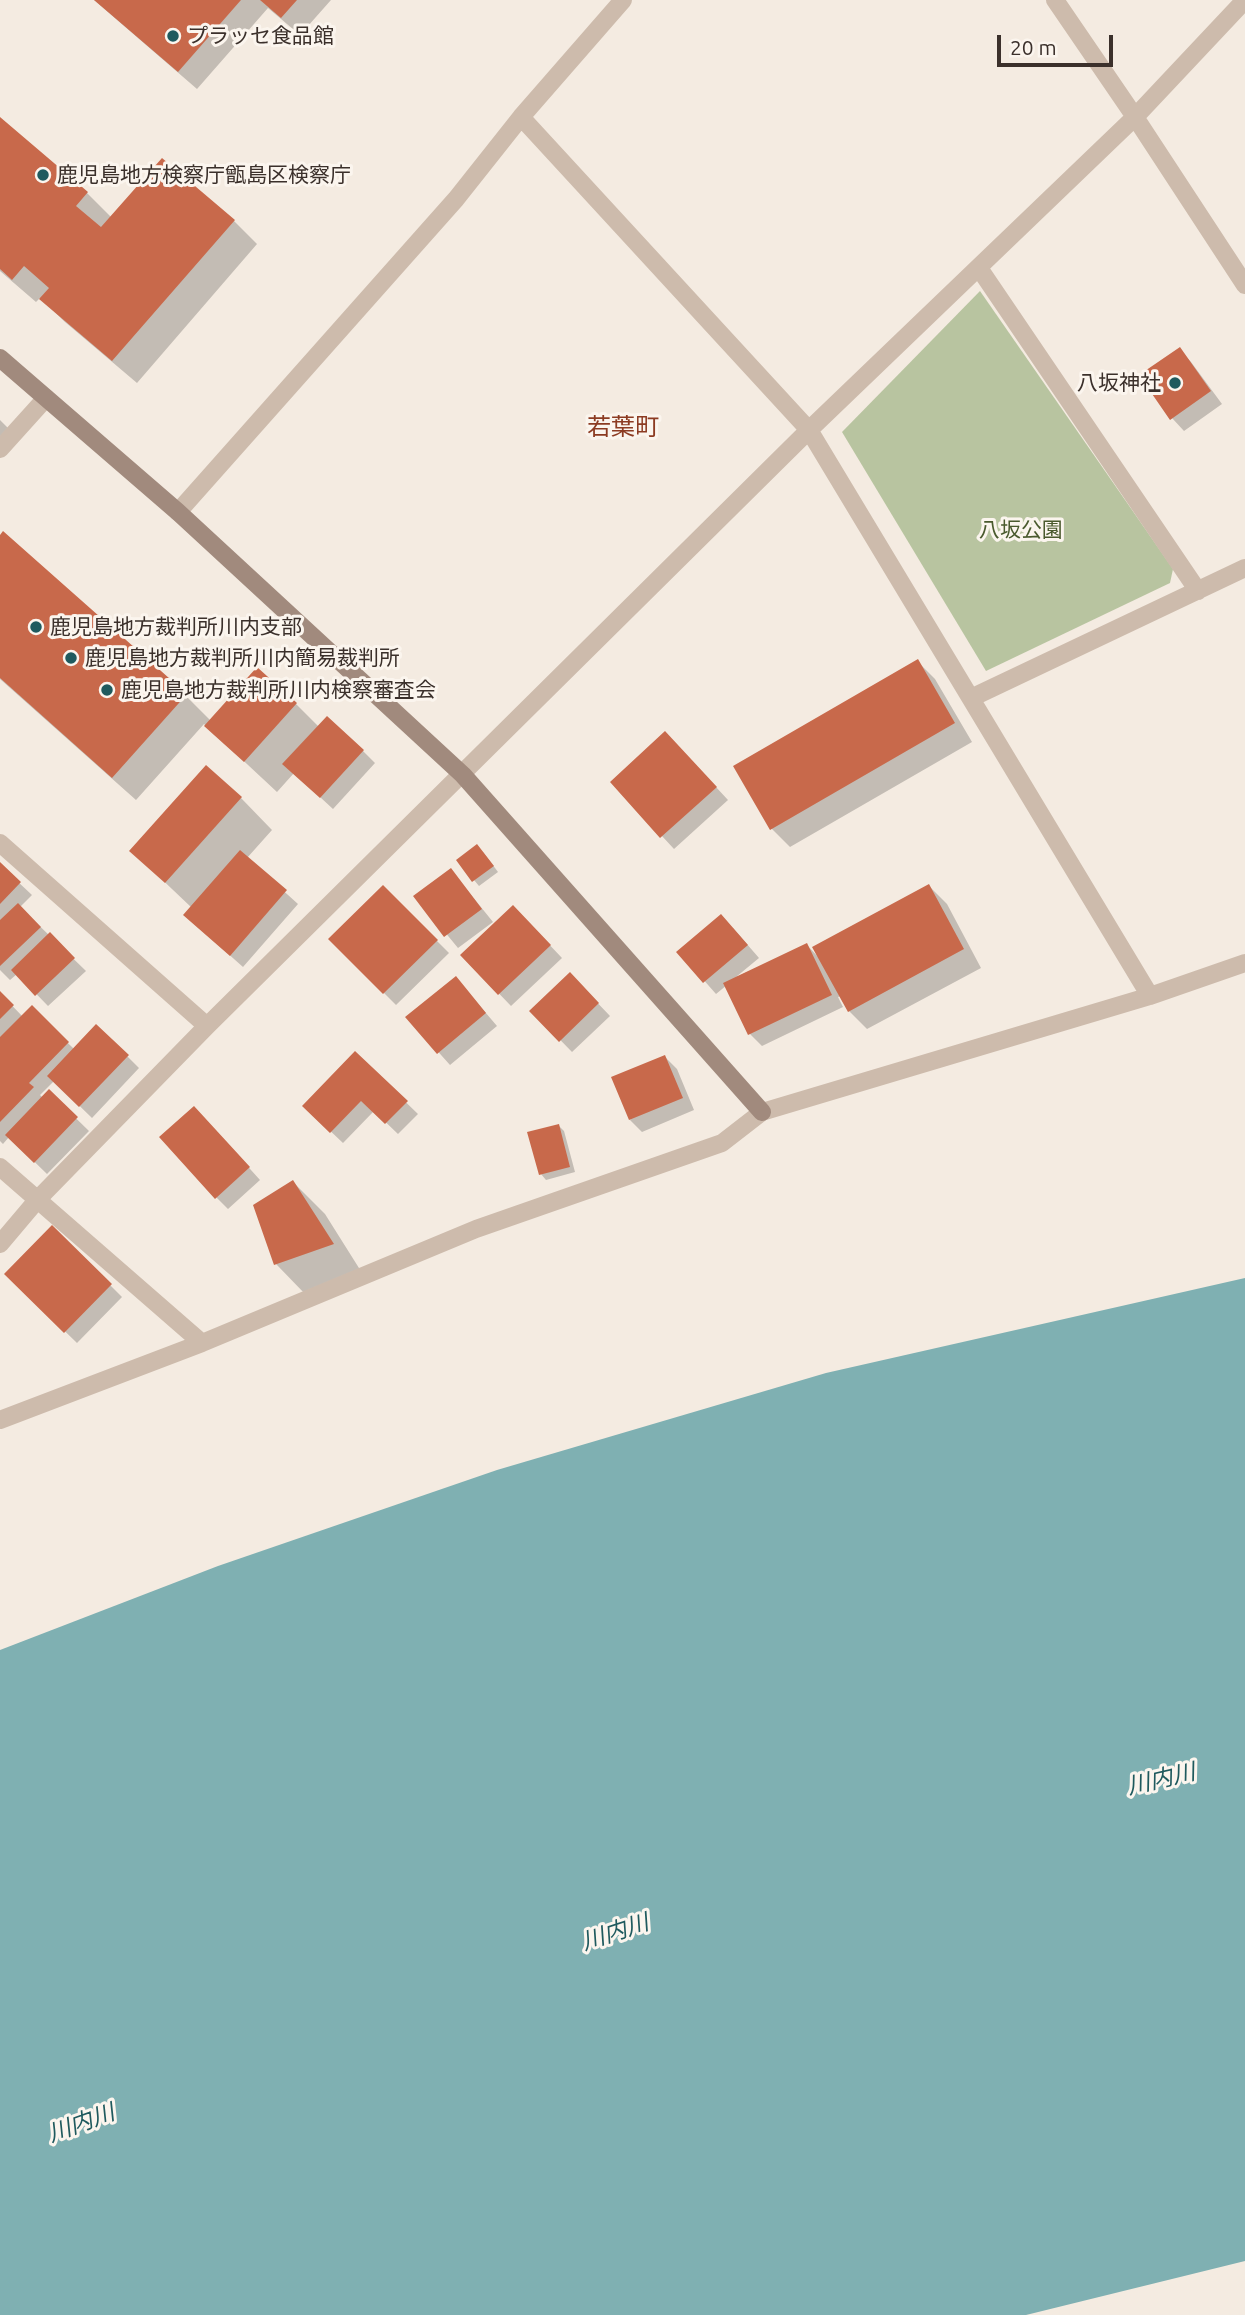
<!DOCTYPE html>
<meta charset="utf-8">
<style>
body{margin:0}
#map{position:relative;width:1245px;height:2315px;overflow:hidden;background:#f4ebe1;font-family:Ubuntu,sans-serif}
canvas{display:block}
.scale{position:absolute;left:997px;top:35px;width:116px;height:32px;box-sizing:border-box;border:4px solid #3b302b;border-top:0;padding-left:9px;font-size:21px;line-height:24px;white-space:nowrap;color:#3b302b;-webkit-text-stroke:5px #fbf5ee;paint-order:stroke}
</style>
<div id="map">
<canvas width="1245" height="2315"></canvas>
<div class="scale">20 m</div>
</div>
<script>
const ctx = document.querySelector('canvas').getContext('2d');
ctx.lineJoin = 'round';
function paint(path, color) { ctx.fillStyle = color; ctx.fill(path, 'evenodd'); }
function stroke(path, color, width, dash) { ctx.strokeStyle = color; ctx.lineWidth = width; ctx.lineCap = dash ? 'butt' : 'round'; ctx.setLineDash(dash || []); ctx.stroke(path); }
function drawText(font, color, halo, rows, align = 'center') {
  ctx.font = font + ' Ubuntu,"Noto Sans JP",sans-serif'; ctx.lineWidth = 6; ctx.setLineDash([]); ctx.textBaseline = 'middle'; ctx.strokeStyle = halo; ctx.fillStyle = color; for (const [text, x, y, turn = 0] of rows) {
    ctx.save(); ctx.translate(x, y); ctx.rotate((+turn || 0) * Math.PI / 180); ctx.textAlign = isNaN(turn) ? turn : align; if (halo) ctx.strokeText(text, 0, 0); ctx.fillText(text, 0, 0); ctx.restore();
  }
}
const green = new Path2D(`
 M980,291L1173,569L1170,583L986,671L842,432Z`);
const water = new Path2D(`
 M1245,1278V2261L1026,2315H0V1650L218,1566L497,1470L826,1373Z`);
const shadow = new Path2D(`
 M94,0H331L300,35L268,8L197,89Z
 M0,119L87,193L112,218L234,221L257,244L137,383L65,322L40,298L36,302L0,271Z
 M1179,349L1191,362L1222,404L1184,431L1172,418Z
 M0,420L9,429L0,439Z
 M4,534L186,696L211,721L296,704L319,727L363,751L375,763L333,809L294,773L277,792L204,724L136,800L0,679V537Z
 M917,661L935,679L972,742L790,847L772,829L735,766Z
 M677,745L728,800L674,849L612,782Z
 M241,798L272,830L247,858L298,904L243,967L198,927L192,908L132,851Z
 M483,852L498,872L479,886L474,880Z
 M0,865L32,895L20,907L86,971L48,1006L17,974L10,980L0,970Z
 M451,870L493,922L458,948L416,897Z
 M929,886L947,904L981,968L867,1029L849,1011L841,996L838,997L843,1007L762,1046L750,1034L727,985L716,994L679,952L733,928L759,958L736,977L807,945L819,958Z
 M383,887L449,953L396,1005L330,939Z
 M525,919L562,958L511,1006L462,955Z
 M570,974L610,1016L572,1052L532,1011Z
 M456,978L497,1026L450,1065L408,1018Z
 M0,993L23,1017L32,1008L74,1049L127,1056L139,1068L92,1118L54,1081L40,1095L43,1098L49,1092L89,1131L47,1174L9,1137L3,1144L0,1141Z
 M355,1053L418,1114L398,1134L374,1111L343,1143L304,1106Z
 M665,1057L677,1069L694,1110L642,1132L630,1120Z
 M206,1120L260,1180L228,1209L216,1197Z
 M559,1126L564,1131L575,1172L546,1180L541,1174Z
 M293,1182L325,1214L364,1276L307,1296L276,1264Z
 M52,1227L122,1297L77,1343L6,1274Z`);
const building = new Path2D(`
 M94,0H241L178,72Z
 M260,0H297L281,18Z
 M0,117L88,192L76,206L101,227L162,158L235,220L112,361L39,299L49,288L24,266L12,280L0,269Z
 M1180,347L1211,391L1170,420L1139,375Z
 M3,531L187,694L112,778L0,678V535Z
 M918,659L955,723L770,830L733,766Z
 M257,667L297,703L244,762L204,726Z
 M327,716L364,750L320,798L282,764Z
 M665,731L717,787L660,838L610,782Z
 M206,765L242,797L165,883L129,851Z
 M477,844L494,866L472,882L456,860Z
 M240,850L287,890L230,956L183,915Z
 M0,862L21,882L0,904Z
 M451,868L482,909L444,937L413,896Z
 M929,884L964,949L848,1012L812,947Z
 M383,885L438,940L383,994L328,939Z
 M18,903L41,927L0,966V920Z
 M513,905L551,945L498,995L460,955Z
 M721,914L748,945L703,983L676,952Z
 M50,932L75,958L35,996L11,970Z
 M807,943L832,995L748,1035L723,983Z
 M570,972L599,1003L559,1042L529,1011Z
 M456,976L486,1013L437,1054L405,1017Z
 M0,991L14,1005L0,1019Z
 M32,1005L69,1042L29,1083L34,1087L0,1122V1037Z
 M96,1024L129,1055L79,1107L47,1076Z
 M355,1051L408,1101L385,1124L361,1101L330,1133L302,1106Z
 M665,1055L683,1098L629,1120L611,1077Z
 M49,1089L78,1117L34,1163L5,1135Z
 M194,1106L250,1167L215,1199L159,1137Z
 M559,1124L570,1167L539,1175L527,1132Z
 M293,1180L334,1244L274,1265L253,1205Z
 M52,1225L112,1284L64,1333L4,1274Z`);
const street = new Path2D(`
 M1055,0L1135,117L1245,285
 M521,117L809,430L1150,996
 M979,268L1198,591
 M0,449L46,398
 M178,512L456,199L521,117L623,0
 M971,698L1245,568
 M0,843L207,1026
 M0,1167L202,1343
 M0,1244L38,1199L207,1026L809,430L1135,117L1245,0
 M0,1420L202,1343L476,1229L722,1143L762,1112L1150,996L1245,963`);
const secondary = new Path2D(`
 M0,358L178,512L463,775L762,1112`);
const markers = [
 [173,36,7,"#1f5a5e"],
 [43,175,7,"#1f5a5e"],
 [1175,383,7,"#1f5a5e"],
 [36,627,7,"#1f5a5e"],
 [71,658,7,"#1f5a5e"],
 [107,690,7,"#1f5a5e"]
];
const poiNames = [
 ["プラッセ食品館",187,36],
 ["鹿児島地方検察庁甑島区検察庁",57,175],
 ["八坂神社",1161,383,"right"],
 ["鹿児島地方裁判所川内支部",50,627],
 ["鹿児島地方裁判所川内簡易裁判所",85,658],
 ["鹿児島地方裁判所川内検察審査会",121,690]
];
const parkNames = [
 ["八坂公園",1021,530]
];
const waterNames = [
 ["川内川",1161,1779,-13],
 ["川内川",615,1932,-18],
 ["川内川",81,2123,-20]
];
const quarterNames = [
 ["若葉町",623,427]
];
paint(green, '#b8c4a0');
paint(water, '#7fb0b2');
paint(shadow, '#0003');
paint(building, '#c8694b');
stroke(street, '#cdbbac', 18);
stroke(secondary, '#a18a7d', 18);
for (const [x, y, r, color] of markers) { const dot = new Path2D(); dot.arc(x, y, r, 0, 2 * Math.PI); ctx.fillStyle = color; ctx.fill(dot); stroke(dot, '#fbf5ee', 2.5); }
drawText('21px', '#3b302b', '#fbf5ee', poiNames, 'left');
drawText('21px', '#4a5a2e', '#fbf5ee', parkNames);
drawText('italic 23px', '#1f5a5e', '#fbf5ee', waterNames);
drawText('24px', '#8c3b22', '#fbf5ee', quarterNames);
</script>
